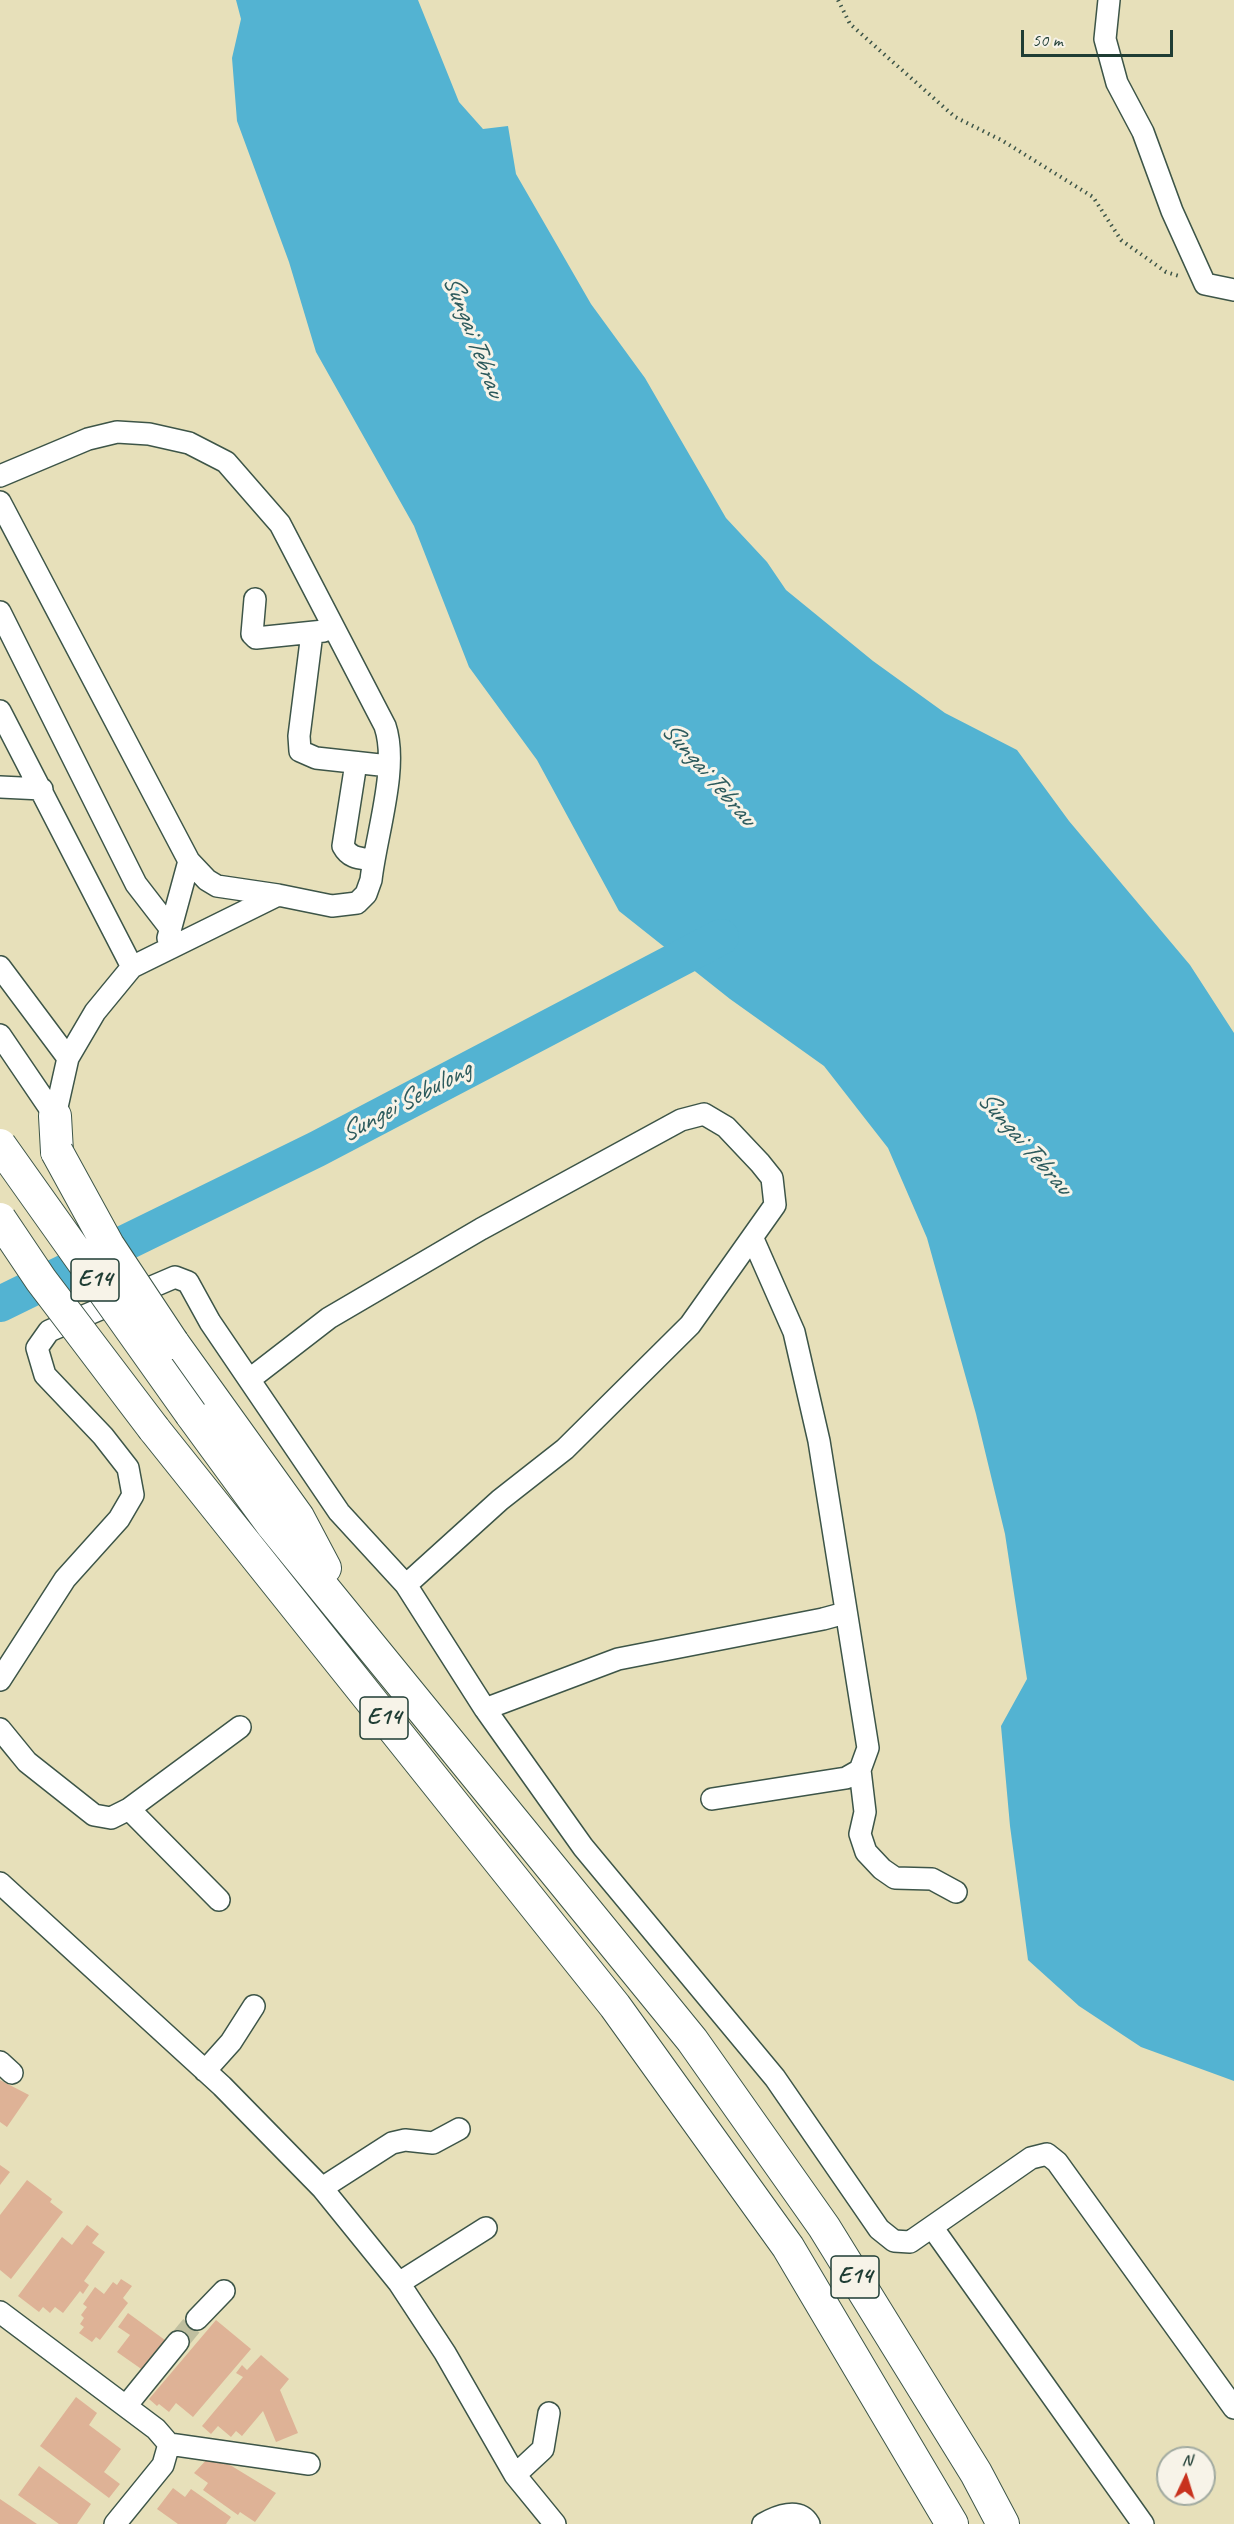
<!DOCTYPE html>
<style>
body{margin:0}
#map{position:relative;width:1234px;height:2524px;overflow:hidden;background:#e7e0ba;font-family:Caveat,sans-serif}
canvas{display:block}
.north{position:absolute;left:1156px;top:2446px;width:60px;height:60px;box-sizing:border-box;background:#f7f3e8;border:2px solid #a1aaa0;border-radius:50%;rotate:4deg;font-size:16px;font-weight:700;line-height:24px;text-align:center;color:#1f3d34}
.north::after{content:'';display:block;margin:auto;width:21px;height:27px;background:#c8321e;clip-path:polygon(50% 0,100% 100%,50% 72%,0 100%)}
.scale{position:absolute;left:1021px;top:30px;width:152px;height:27px;box-sizing:border-box;border:3px solid #1f3d34;border-top:0;padding-left:8px;font-size:18px;line-height:21px;white-space:nowrap;color:#1f3d34;-webkit-text-stroke:4px #f7f3e8;paint-order:stroke}
</style>
<div id="map">
<canvas width="1234" height="2524"></canvas>
<div class="north">N</div>
<div class="scale">50 m</div>
</div>
<script>
const ctx = document.querySelector('canvas').getContext('2d');
ctx.lineJoin = 'round';
function paint(path, color) { ctx.fillStyle = color; ctx.fill(path, 'evenodd'); }
function stroke(path, color, width, dash) { ctx.strokeStyle = color; ctx.lineWidth = width; ctx.lineCap = dash ? 'butt' : 'round'; ctx.setLineDash(dash || []); ctx.stroke(path); }
function drawText(font, color, halo, rows, align = 'center') {
  ctx.font = font + ' Caveat,sans-serif'; ctx.lineWidth = 6; ctx.setLineDash([]); ctx.textBaseline = 'middle'; ctx.strokeStyle = halo; ctx.fillStyle = color; for (const [text, x, y, turn = 0] of rows) {
    ctx.save(); ctx.translate(x, y); ctx.rotate((+turn || 0) * Math.PI / 180); ctx.textAlign = isNaN(turn) ? turn : align; if (halo) ctx.strokeText(text, 0, 0); ctx.fillText(text, 0, 0); ctx.restore();
  }
}
const water = new Path2D(`
 M236,0H418L459,102L483,129L508,126L516,174L591,304L645,378L726,518L767,562L786,590L873,661L945,713L1017,750L1069,821L1190,965L1234,1033V2081L1141,2047L1079,2006L1028,1960L1010,1826L1001,1726L1027,1679L1005,1534L976,1414L927,1238L888,1148L824,1066L730,999L619,911L537,760L469,667L414,526L316,352L289,262L237,121L232,58L241,19Z`);
const river = new Path2D(`
 M0,1304L317,1149L721,937`);
const building = new Path2D(`
 M0,2080L29,2095L7,2127L0,2122Z
 M0,2165L10,2172L0,2185Z
 M27,2180L52,2199L50,2202L63,2212L11,2279L0,2270V2215Z
 M87,2225L99,2234L92,2243L105,2252L84,2281L89,2285L83,2294L80,2291L63,2313L55,2307L50,2313L43,2307L39,2312L18,2296L62,2237L72,2245Z
 M121,2279L132,2286L123,2298L128,2303L100,2340L96,2337L92,2342L79,2333L84,2327L80,2324L84,2318L81,2315L87,2307L83,2304L95,2287L104,2294L113,2282L117,2285Z
 M128,2313L169,2343L147,2373L117,2352L130,2335L118,2327Z
 M216,2320L251,2349L193,2417L176,2403L169,2412L159,2404L157,2406L149,2399Z
 M261,2355L289,2379L280,2390L298,2433L276,2442L263,2411L242,2436L236,2431L231,2437L218,2426L211,2434L202,2426L243,2377L236,2373L242,2365L247,2370Z
 M76,2397L97,2413L89,2425L121,2449L104,2472L120,2484L109,2498L40,2446Z
 M212,2454L276,2493L255,2522L240,2512L238,2515L203,2490L208,2483L194,2473Z
 M39,2466L91,2504L77,2524H59L18,2495Z
 M173,2488L185,2497L191,2489L231,2517L226,2524H178L157,2509Z
 M0,2499L37,2524H0Z`);
const minorTunnel = new Path2D(`
 M178,2342L197,2319`);
const path = new Path2D(`
 M838,0L850,24L955,117L1003,141L1093,197L1121,240L1166,272L1179,276`);
const minor = new Path2D(`
 M1109,0L1105,39L1117,83L1143,132L1172,211L1205,284L1234,290
 M0,476L88,439L117,432L149,434L189,443L226,462L280,524L385,726C399,767 376,835 371,880L366,894L357,903L332,906L278,895L217,886L207,880L189,861L0,502
 M255,599L252,634L256,638L324,631
 M0,612L136,884L170,928
 M312,633L299,736L300,751L316,758L389,766
 M0,711L132,967
 M356,763L343,846C350,859 360,858 373,860
 M0,787L42,789
 M168,938L189,861
 M0,967L68,1058
 M0,1035L55,1116
 M55,1116L68,1058L95,1012L132,967L278,895
 M250,1379L329,1318L481,1229L681,1120L704,1114L726,1127L760,1163L772,1178L775,1205L690,1325L565,1449L500,1500L406,1585
 M0,1680L65,1579L119,1519L133,1495L128,1468L103,1436L45,1375L37,1348L49,1331L175,1277L188,1282L210,1322L339,1512L406,1585L485,1709L583,1847L775,2078L879,2229L894,2241L910,2242L1031,2158L1047,2154L1057,2162L1234,2408
 M485,1709L618,1659L823,1619L845,1613
 M0,1729L27,1762L94,1815L111,1818L129,1809L240,1727
 M860,1770L865,1812L860,1834L866,1852L882,1869L895,1878L932,1879L956,1892
 M712,1799L846,1778L860,1770L868,1748L819,1441L794,1332L753,1239
 M129,1809L219,1900
 M0,1883L222,2086L322,2188L399,2283L445,2353L515,2475L555,2524
 M0,2062L12,2073
 M205,2071L231,2042L254,2006
 M322,2188L392,2143L405,2140L433,2143L459,2129
 M932,2227L1143,2524
 M399,2283L486,2228
 M0,2312L156,2429L169,2444L163,2465L115,2524
 M197,2319L224,2291
 M126,2406L178,2342
 M169,2444L309,2464
 M515,2475L543,2449L549,2413
 M763,2524C777,2516 799,2507 809,2524`);
const highway = new Path2D(`
 M55,1116L57,1152
 M173,1343L298,1517L325,1568
 M191,1414L273,1526L692,2040L824,2227L976,2473L1003,2524
 M154,1429L615,2006L788,2247L952,2524`);
const highwayBridge = new Path2D(`
 M0,1145L191,1414
 M57,1152L108,1245L173,1343
 M0,1219L41,1280L154,1429`);
const shields = [
 [95,1280,48],
 [384,1718,48],
 [855,2277,48]
];
const shieldNames = [
 ["E14",95,1280],
 ["E14",384,1718],
 ["E14",855,2277]
];
const waterNames = [
 ["Sungai Tebrau",473,336,69],
 ["Sungai Tebrau",708,774,49],
 ["Sungei Sebulong",406,1102,-28],
 ["Sungai Tebrau",1024,1143,49]
];
paint(water, '#53b3d2');
stroke(river, '#53b3d2', 36);
paint(building, '#deb296');
stroke(minorTunnel, '#bfbf9f', 21, [21, 10]);
stroke(minor, '#3d5548', 24);
stroke(highway, '#3d5548', 34);
stroke(path, '#3d5548', 4, [1.5, 4.5]);
stroke(minor, '#fff', 21);
stroke(highway, '#fff', 32);
stroke(highwayBridge, '#3d5548', 34, []);
stroke(highwayBridge, '#fff', 32);
for (const [x, y, w] of shields) { const box = new Path2D(); box.roundRect(x - w / 2, y - 21, w, 42, 4.5); ctx.fillStyle = '#f7f3e8'; ctx.fill(box); stroke(box, '#1f3d34', 1.5); }
drawText('bold 24px', '#1f3d34', null, shieldNames);
drawText('italic 27px', '#2c5a5c', '#f7f3e8', waterNames);
</script>
